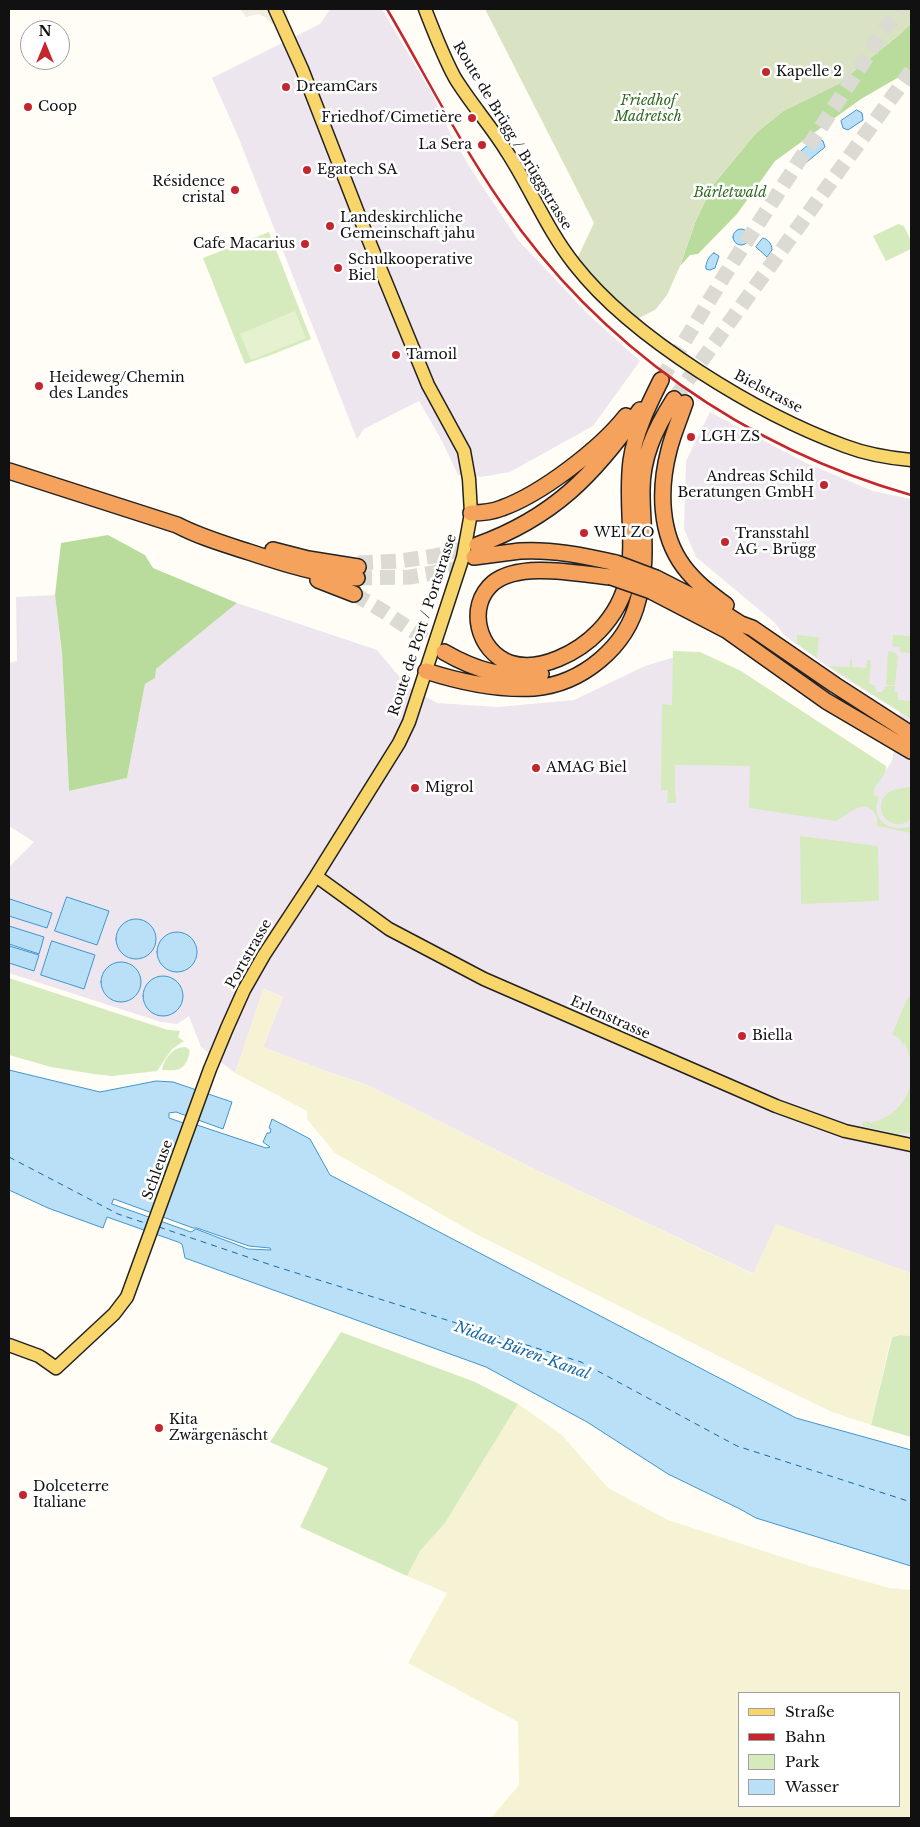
<!DOCTYPE html>
<meta charset="utf-8">
<style>
body{margin:0}
#map{position:relative;width:920px;height:1827px;overflow:hidden;background:#fffdf5;font-family:"Libre Baskerville",serif}
canvas{display:block}
.frame{position:absolute;inset:0;border:10px solid #111;pointer-events:none}
.legend{position:absolute;left:738px;top:1692px;width:162px;height:115px;box-sizing:border-box;background:#fff;border:1px solid #a0a0a0;margin:0;padding:6px 9px;list-style:none;font-size:15px;color:#111}
.legend li{display:flex;align-items:center;gap:10px;height:25px}
.legend b{width:25px;border:1px solid #a0a0a0}
.north{position:absolute;left:20px;top:20px;width:50px;height:50px;box-sizing:border-box;background:#fff;border:1px solid #a0a0a0;border-radius:50%;rotate:0deg;font-size:14px;font-weight:700;line-height:20px;text-align:center;color:#111}
.north::after{content:'';display:block;margin:auto;width:18px;height:22px;background:#c4262e;clip-path:polygon(50% 0,100% 100%,50% 72%,0 100%)}
</style>
<div id="map">
<canvas width="920" height="1827"></canvas>
<div class="frame"></div>
<ul class="legend">
<li><b style="height:6px;background:#f9d66b"></b>Straße</li>
<li><b style="height:6px;background:#c4262e"></b>Bahn</li>
<li><b style="height:14px;background:#d5ebbd"></b>Park</li>
<li><b style="height:14px;background:#b9e0f7"></b>Wasser</li>
</ul>
<div class="north">N</div>
</div>
<script>
const ctx = document.querySelector('canvas').getContext('2d');
ctx.lineJoin = 'round';
function paint(path, color) { ctx.fillStyle = color; ctx.fill(path, 'evenodd'); }
function stroke(path, color, width, dash) { ctx.strokeStyle = color; ctx.lineWidth = width; ctx.lineCap = dash ? 'butt' : 'round'; ctx.setLineDash(dash || []); ctx.stroke(path); }
function drawText(font, color, halo, rows, align = 'center') {
  ctx.font = font + ' "Libre Baskerville",serif'; ctx.lineWidth = 5; ctx.setLineDash([]); ctx.textBaseline = 'middle'; ctx.strokeStyle = halo; ctx.fillStyle = color; for (const [text, x, y, turn = 0] of rows) {
    ctx.save(); ctx.translate(x, y); ctx.rotate((+turn || 0) * Math.PI / 180); ctx.textAlign = isNaN(turn) ? turn : align; if (halo) ctx.strokeText(text, 0, 0); ctx.fillText(text, 0, 0); ctx.restore();
  }
}
const industrial = new Path2D(`
 M330,9H382L431,92L451,135L474,174L519,241L588,314L640,361L593,426L510,472L481,477L458,475L442,441L419,401L364,429L357,439L237,134L212,78L320,24Z
 M710,412L804,462L873,491L911,499V1273L776,1225L754,1274L538,1171L367,1085L328,1072L263,1047L283,997L264,989L235,1073L201,1047L189,1016L177,1024L161,1022L9,973V867L34,842L9,826V663L17,661L16,597L55,595L62,653L69,791L127,778L145,684L155,678L156,669L237,603L377,650L407,686L437,703L498,707L574,700L645,666L678,656L878,782L892,761L900,712L841,676L786,637L774,622L696,557L684,529L686,461Z`);
const farmland = new Path2D(`
 M263,989L283,997L263,1047L328,1072L367,1085L538,1171L753,1274L776,1224L911,1273V1336L900,1335L891,1337L871,1425L832,1412L778,1386L474,1233L335,1153L307,1119V1111L235,1073Z
 M518,1404L562,1435L608,1488L668,1520L810,1566L889,1588L911,1590V1818H491L519,1785L518,1722L408,1663L447,1593L407,1576L420,1551L445,1523ZM739,1693H899V1806H739Z`);
const green = new Path2D(`
 M898,224L904,226L911,241V249L886,261L873,236Z
 M269,232L311,339L271,355L245,364L203,258Z
 M797,635L819,637L817,658L797,643Z
 M893,635L911,636V653L900,652V647L892,646Z
 M673,651L700,652L741,671L886,766C887,778 873,783 874,795L879,797C869,821 891,833 911,826V833L877,826C878,820 877,815 873,811C861,799 847,816 836,821L749,808L750,766L675,765V794L676,795V803H667L668,790H661L662,704L672,705Z
 M888,651L894,652L898,656L895,685H886Z
 M850,660H852V667L866,668L867,660H871L869,684L875,685L876,692H882L886,686H895L894,691L898,693V700L911,701V719L829,666L850,667Z
 M911,787L910,820C888,836 868,803 891,791C897,788 905,788 911,787Z
 M800,836L878,846L879,901L801,904Z
 M9,978L168,1030L180,1031L178,1037L184,1041L172,1049L157,1071L112,1076L94,1074L51,1067L9,1055Z
 M908,997H911V1060L905,1044L904,1043L903,1045L900,1039L892,1034Z
 M185,1047L189,1049C190,1054 189,1056 187,1061C180,1073 173,1070 162,1070C164,1059 173,1047 185,1047Z
 M911,1084V1133L897,1134L862,1126L863,1122L869,1121L870,1123C891,1118 905,1105 911,1084Z
 M341,1332L475,1382L518,1404L445,1523L420,1551L407,1576L300,1527L328,1468L270,1442Z
 M900,1335L911,1336V1437L871,1425L892,1337Z`);
const forest = new Path2D(`
 M911,23V70L861,99L775,161L737,214L698,254L690,255L680,266L696,220L713,185L756,133L783,111L838,84L899,35Z
 M108,535L145,555L153,568L237,603L156,669L155,678L145,684L127,778L69,791L62,653L55,595L61,543Z`);
const cemetery = new Path2D(`
 M485,9H911V23L899,35L838,84L783,111L756,133L713,185L696,220L680,266L667,295L655,310L633,321L577,259L594,223Z`);
const pitch = new Path2D(`
 M295,311L306,338L251,360L240,334Z`);
const plaza = new Path2D(`
 M240,9H287L288,17L272,24L265,17L258,14L246,17Z`);
const water = new Path2D(`
 M857,110L862,113L863,120L848,130L843,128L841,121Z
 M817,138L823,141L825,147L802,166L798,165L793,158Z
 M733 237a8 8 0 1 1 16 0a8 8 0 1 1-16 0Z
 M763,238C768,239 772,244 772,250L767,257L756,247Z
 M714,253L719,256L715,268L710,270L706,269C705,264 709,255 714,253Z
 M67,897L109,911L97,945L55,931Z
 M10,899L52,913L47,928L9,916Z
 M116 939a20 20 0 1 1 40 0a20 20 0 1 1-40 0Z
 M9,926L44,937L39,954L9,944Z
 M157 952a20 20 0 1 1 40 0a20 20 0 1 1-40 0Z
 M52,941L95,955L84,989L41,975Z
 M9,946L39,955L34,971L9,963Z
 M101 982a20 20 0 1 1 40 0a20 20 0 1 1-40 0Z
 M143 996a20 20 0 1 1 40 0a20 20 0 1 1-40 0Z
 M9,1070L100,1092L156,1081L173,1082L232,1102L223,1129L176,1112L169,1113V1118L195,1127L197,1125L266,1148L270,1147L263,1142L267,1133H270L271,1129L269,1128L272,1119L310,1139L330,1175L796,1418L911,1450V1566L756,1518L740,1509L668,1474L587,1422L486,1367L185,1258L182,1244L178,1242L107,1217L103,1228L48,1208L9,1190ZM114,1199L193,1228H197L249,1246L270,1248L271,1250L248,1249L196,1229L191,1232L112,1204Z`);
const ferry = new Path2D(`
 M9,1157L118,1214L148,1224
 M159,1227L274,1266L581,1362L737,1446L911,1502`);
const highwayTunnel = new Path2D(`
 M661,380L726,273L898,9
 M674,399L911,71
 M358,563L399,561L435,556L476,545
 M357,578L410,577L471,566
 M354,594L383,611L444,652`);
const major = new Path2D(`
 M425,9C434,32 443,56 455,78C471,104 491,126 507,152C531,189 547,230 575,265C633,339 758,414 845,446C866,454 889,458 911,460
 M316,876L389,929L484,979L776,1106L845,1131L911,1145
 M9,1345L39,1356L56,1368L114,1314L127,1297L210,1069L227,1028L244,990L264,955L316,876L399,743L409,722L463,557L471,513L469,479L464,451L428,385L367,236L302,69L275,9`);
const highway = new Path2D(`
 M685,403C680,418 673,434 669,450C659,488 659,534 684,567C696,583 711,594 726,605
 M9,471L177,525C200,537 224,544 249,552C285,564 320,575 357,578
 M471,513C481,513 492,512 502,508C541,494 600,449 626,416
 M477,545C553,518 595,474 640,410
 M273,550L308,559L358,567
 M474,557C490,555 505,553 520,551C552,549 585,556 616,563
 M611,577C579,574 520,561 493,583C466,606 478,652 510,663C540,673 579,652 599,631C649,579 623,524 631,461C635,432 648,406 661,380
 M656,578L719,610L741,624L752,628L835,685L911,734
 M318,580L354,594
 M651,591L726,630L826,701L911,751
 M444,652C475,670 505,679 541,674
 M426,671C460,682 498,690 534,688C582,684 627,647 638,600C641,591 642,580 643,570C646,545 642,519 642,494C641,458 655,429 674,399`);
const rail = new Path2D(`
 M387,9C425,74 459,142 502,204C599,346 746,448 911,495`);
const highwayBridge = new Path2D(`
 M616,563L656,578
 M611,577L651,591`);
const markers = [
 [766,72,5,"#c4262e"],
 [286,87,5,"#c4262e"],
 [28,107,5,"#c4262e"],
 [472,118,5,"#c4262e"],
 [482,145,5,"#c4262e"],
 [307,170,5,"#c4262e"],
 [235,190,5,"#c4262e"],
 [330,226,5,"#c4262e"],
 [305,244,5,"#c4262e"],
 [338,268,5,"#c4262e"],
 [396,355,5,"#c4262e"],
 [39,386,5,"#c4262e"],
 [691,437,5,"#c4262e"],
 [824,485,5,"#c4262e"],
 [584,533,5,"#c4262e"],
 [725,542,5,"#c4262e"],
 [536,768,5,"#c4262e"],
 [415,788,5,"#c4262e"],
 [742,1036,5,"#c4262e"],
 [159,1428,5,"#c4262e"],
 [23,1495,5,"#c4262e"]
];
const poiNames = [
 ["Kapelle 2",776,72],
 ["DreamCars",296,87],
 ["Coop",38,107],
 ["Friedhof/Cimetière",462,118,"right"],
 ["La Sera",472,145,"right"],
 ["Egatech SA",317,170],
 ["Résidence",225,182,"right"],
 ["cristal",225,198,"right"],
 ["Landeskirchliche",340,218],
 ["Gemeinschaft jahu",340,234],
 ["Cafe Macarius",295,244,"right"],
 ["Schulkooperative",348,260],
 ["Biel",348,276],
 ["Tamoil",406,355],
 ["Heideweg/Chemin",49,378],
 ["des Landes",49,394],
 ["LGH ZS",701,437],
 ["Andreas Schild",814,477,"right"],
 ["Beratungen GmbH",814,493,"right"],
 ["WEI ZO",594,533],
 ["Transstahl",735,534],
 ["AG - Brügg",735,550],
 ["AMAG Biel",546,768],
 ["Migrol",425,788],
 ["Biella",752,1036],
 ["Kita",169,1420],
 ["Zwärgenäscht",169,1436],
 ["Dolceterre",33,1487],
 ["Italiane",33,1503]
];
const parkNames = [
 ["Friedhof",648,101],
 ["Madretsch",648,117],
 ["Bärletwald",730,193]
];
const streetNames = [
 ["Route de Brügg / Brüggstrasse",512,136,59],
 ["Bielstrasse",768,392,28],
 ["Route de Port / Portstrasse",423,625,-72],
 ["Portstrasse",249,954,-60],
 ["Erlenstrasse",610,1018,24],
 ["Schleuse",158,1170,-70]
];
const waterNames = [
 ["Nidau-Büren-Kanal",522,1351,20]
];
paint(industrial, '#eee6ef');
paint(farmland, '#f6f3d4');
paint(green, '#d5ebbd');
paint(forest, '#b9dc9c');
paint(cemetery, '#d9e3c4');
paint(pitch, '#e6f2cf');
paint(plaza, '#f1ede2');
paint(water, '#b9e0f7');
stroke(water, '#3f96cf', 1);
stroke(ferry, '#1768a6', 1, [6, 5]);
stroke(highwayTunnel, '#dbdad3', 15, [15, 8]);
stroke(major, '#222', 15);
stroke(highway, '#222', 18);
stroke(major, '#f9d66b', 12);
stroke(highway, '#f5a25d', 15);
stroke(rail, '#c4262e', 2.5);
stroke(highwayBridge, '#222', 18, []);
stroke(highwayBridge, '#f5a25d', 15);
for (const [x, y, r, color] of markers) { const dot = new Path2D(); dot.arc(x, y, r, 0, 2 * Math.PI); ctx.fillStyle = color; ctx.fill(dot); stroke(dot, '#fff', 2); }
drawText('14px', '#111', '#fff', poiNames, 'left');
drawText('italic 14px', '#2f6b1f', '#fff', parkNames);
drawText('14px', '#111', '#fff', streetNames);
drawText('italic 15px', '#1768a6', '#fff', waterNames);
</script>
